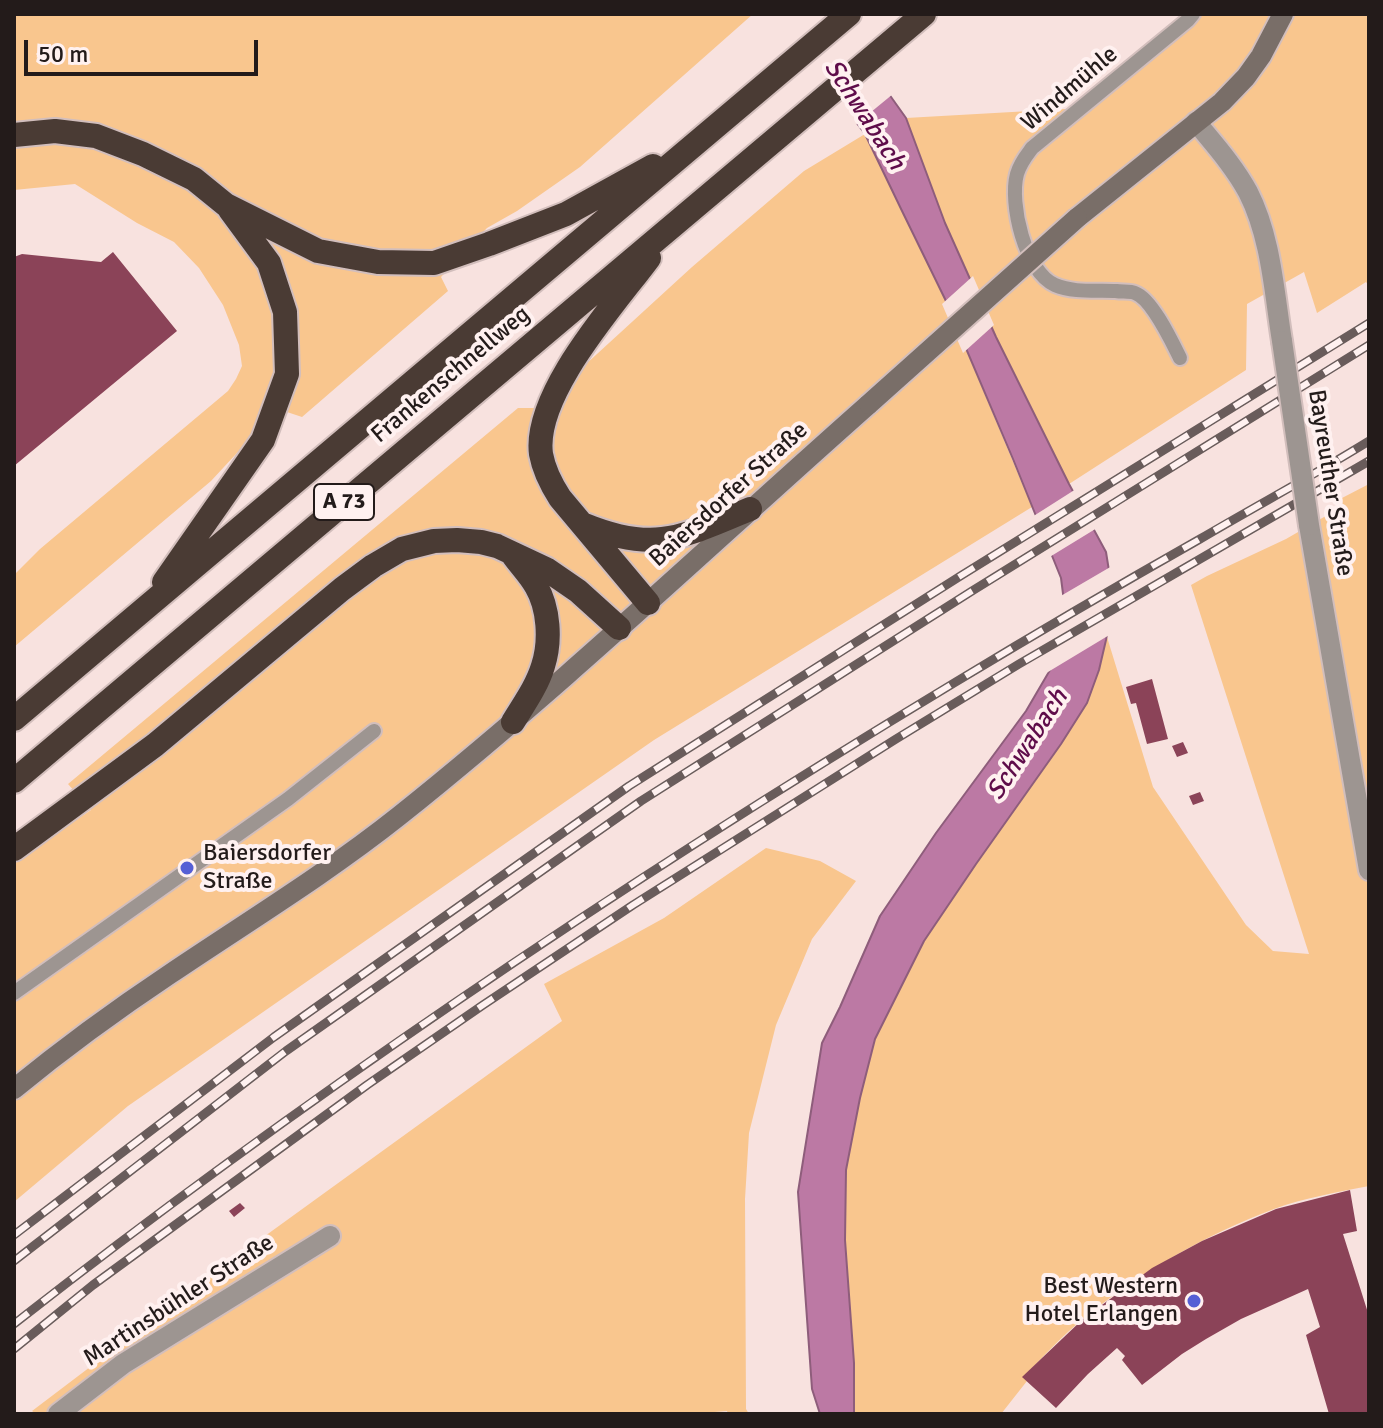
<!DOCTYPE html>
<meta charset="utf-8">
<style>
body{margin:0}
#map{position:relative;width:1383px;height:1428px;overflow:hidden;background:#f8e2df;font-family:Signika,sans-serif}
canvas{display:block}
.frame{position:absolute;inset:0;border:16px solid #231b1a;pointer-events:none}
.scale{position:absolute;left:24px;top:40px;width:234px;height:36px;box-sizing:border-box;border:4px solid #231b1a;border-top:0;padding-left:10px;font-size:24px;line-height:28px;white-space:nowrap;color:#231b1a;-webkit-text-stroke:6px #fff1f0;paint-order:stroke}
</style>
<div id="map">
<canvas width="1383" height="1428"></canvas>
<div class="frame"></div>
<div class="scale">50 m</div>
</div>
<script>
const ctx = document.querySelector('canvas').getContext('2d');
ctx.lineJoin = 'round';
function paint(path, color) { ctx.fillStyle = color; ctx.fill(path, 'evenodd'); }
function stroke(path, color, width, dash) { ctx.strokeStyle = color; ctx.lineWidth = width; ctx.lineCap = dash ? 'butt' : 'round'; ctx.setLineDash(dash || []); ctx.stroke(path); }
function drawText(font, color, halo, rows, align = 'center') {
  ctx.font = font + ' Signika,sans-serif'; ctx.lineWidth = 8; ctx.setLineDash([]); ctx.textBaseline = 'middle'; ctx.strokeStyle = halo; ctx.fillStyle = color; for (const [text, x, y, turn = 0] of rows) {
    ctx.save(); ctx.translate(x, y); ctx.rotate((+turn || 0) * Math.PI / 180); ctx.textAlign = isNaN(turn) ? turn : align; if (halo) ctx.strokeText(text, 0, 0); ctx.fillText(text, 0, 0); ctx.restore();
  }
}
const green = new Path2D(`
 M14,14H753L580,167L517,211L487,228L441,277L448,291L302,417L269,406L249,440L211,481L14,647V575L40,549L228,391L236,379L242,366L239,345L223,305L199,268L174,242L137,223L75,184L14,190Z
 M1194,14H1369V286L1366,282L1317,313L1304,272L1247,304L1246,370L1069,484L996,337L945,223L906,118L1083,108Z
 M865,134L945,299L1032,507L654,740L128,1106L14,1202V862L91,810L68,784L518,408H538L692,267L804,171Z
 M1369,484V1186C1338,1192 1304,1198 1274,1209C1205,1235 1141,1272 1084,1318C1062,1336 1043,1357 1023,1377L1027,1381L1001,1414H854V1363L845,1240L846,1170L860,1098L875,1039L924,941L976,864L1061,744L1087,703L1099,670L1107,637L1153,787L1246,925L1273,951L1309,954L1191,585L1207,576L1286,539L1343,506L1342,498Z
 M766,848L820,861L856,881L812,939L776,1025L749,1133L745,1199L746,1409L749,1414H728L727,1411L690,1414H36L32,1411L218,1270L562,1021L544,984L664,918Z`);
const water = new Path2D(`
 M775,14H832L906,118L945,223L996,337L1069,484L1106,552L1113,596L1106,640L1099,670L1087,703L1061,744L976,864L924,941L875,1039L860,1098L846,1170L845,1240L854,1363V1414H820L812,1389L798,1192L822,1043L840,1007L880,916L936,833L1026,711L1050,670L1066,617L1061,578L1013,459L945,299L903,213L865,134Z`);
const pier = new Path2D(`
 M771,14H837L893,94L854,126Z
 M973,276L994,325L963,353L942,304Z
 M1076,489L1097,528L1048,558L1032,517Z
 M1112,566L1117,597L1111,634L1043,675L1047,669L1062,617L1059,597Z`);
const building = new Path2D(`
 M113,252L177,331L14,466V257L22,254L101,262Z
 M1152,679L1168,739L1147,744L1136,703L1131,704L1126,687Z
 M1183,742L1188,753L1177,757L1172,746Z
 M1200,792L1204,801L1193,805L1189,796Z
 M1350,1190L1357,1231L1343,1234L1369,1316V1414H1329L1306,1335L1320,1327L1308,1289L1241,1319L1206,1339L1182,1354L1142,1385L1122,1360L1125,1356L1117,1348L1088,1374L1056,1408L1022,1377L1083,1319L1152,1268L1202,1241L1276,1209Z
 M240,1203L245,1208L234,1217L229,1211Z`);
const service = new Path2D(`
 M1180,358C1172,342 1152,299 1135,293C1130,291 1122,292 1116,291C1097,290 1073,293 1055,285C1025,272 1009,203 1017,174C1020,163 1026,156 1032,148L1188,20L1193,14
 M14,993L288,799L374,731`);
const minor = new Path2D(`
 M58,1414L123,1364L330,1236`);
const tertiary = new Path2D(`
 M1196,122C1214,144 1234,166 1248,192C1271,237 1274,291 1282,341
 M1309,525L1369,870`);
const secondary = new Path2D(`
 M1077,218L1222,102L1246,77L1261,56L1283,14
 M14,1089C64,1048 116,1010 170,974C247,922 326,874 399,816C562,686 713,542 869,404`);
const motorway = new Path2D(`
 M14,135L55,131L96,136L143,154L194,179L226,205L318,251L378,262L434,263L489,244L566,214L653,166
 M585,525C656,554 684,536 750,509
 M513,555C520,565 530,575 536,586C549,608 551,641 543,666C537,686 524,704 513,722
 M164,582L263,440L287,374L285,312L269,263L230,210
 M648,603L560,498C551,484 544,471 541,454C533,394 615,304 649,258
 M14,719L849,14
 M14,781L924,14
 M14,849L155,745L342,589L373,566L402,549L434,541L457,540L481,542L497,546L546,569L578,591L619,628`);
const rail = new Path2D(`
 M14,1235L274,1037L629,786L962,575L1369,323
 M14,1261L286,1051L641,801L972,591L1369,345
 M14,1324C313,1090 629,879 954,683C1035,634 1117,586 1200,539C1256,506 1314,475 1369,441
 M14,1349L93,1285L367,1085L483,1005L633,905L896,739L1019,664L1369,461`);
const tertiaryBridge = new Path2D(`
 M1282,341L1309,525`);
const secondaryBridge = new Path2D(`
 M869,404L1077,218`);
const markers = [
 [187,868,8,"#555fd5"],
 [1194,1301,8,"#555fd5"]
];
const shields = [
 [344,502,60]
];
const shieldNames = [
 ["A 73",344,502]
];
const streetNames = [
 ["Windmühle",1070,89,-40],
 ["Frankenschnellweg",451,375,-40],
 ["Bayreuther Straße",1330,483,81],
 ["Baiersdorfer Straße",729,495,-42],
 ["Martinsbühler Straße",179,1301,-33]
];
const poiNames = [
 ["Baiersdorfer",203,854],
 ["Straße",203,882],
 ["Best Western",1178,1287,"right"],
 ["Hotel Erlangen",1178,1315,"right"]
];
const waterNames = [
 ["Schwabach",864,115,57],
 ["Schwabach",1028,745,-57]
];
paint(green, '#f9c68e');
paint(water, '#bc79a4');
stroke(water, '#8e5d7b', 2);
paint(pier, '#f8e2df');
paint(building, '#8b4358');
stroke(service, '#d2bebc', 18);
stroke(minor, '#d2bebc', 24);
stroke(tertiary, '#d2bebc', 24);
stroke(secondary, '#d2bebc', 24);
stroke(motorway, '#d2bebc', 28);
stroke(service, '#9d9591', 14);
stroke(minor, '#9d9591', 20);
stroke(tertiary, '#9d9591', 20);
stroke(secondary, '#796e68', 20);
stroke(motorway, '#4a3b34', 24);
stroke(rail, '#695c5b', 9);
stroke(rail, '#fff1f0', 6, [18]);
stroke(tertiaryBridge, '#d2bebc', 24, []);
stroke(secondaryBridge, '#d2bebc', 24, []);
stroke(tertiaryBridge, '#9d9591', 20);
stroke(secondaryBridge, '#796e68', 20);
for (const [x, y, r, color] of markers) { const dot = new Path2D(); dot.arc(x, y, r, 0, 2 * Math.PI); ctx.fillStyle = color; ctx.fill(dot); stroke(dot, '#fff1f0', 3); }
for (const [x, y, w] of shields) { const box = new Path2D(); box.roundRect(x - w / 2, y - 18, w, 36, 6); ctx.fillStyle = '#fff1f0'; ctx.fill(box); stroke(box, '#231b1a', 2); }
drawText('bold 22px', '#231b1a', null, shieldNames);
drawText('24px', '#231b1a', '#fff1f0', streetNames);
drawText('24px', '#231b1a', '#fff1f0', poiNames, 'left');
drawText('italic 26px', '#5f0c4a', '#fff1f0', waterNames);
</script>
